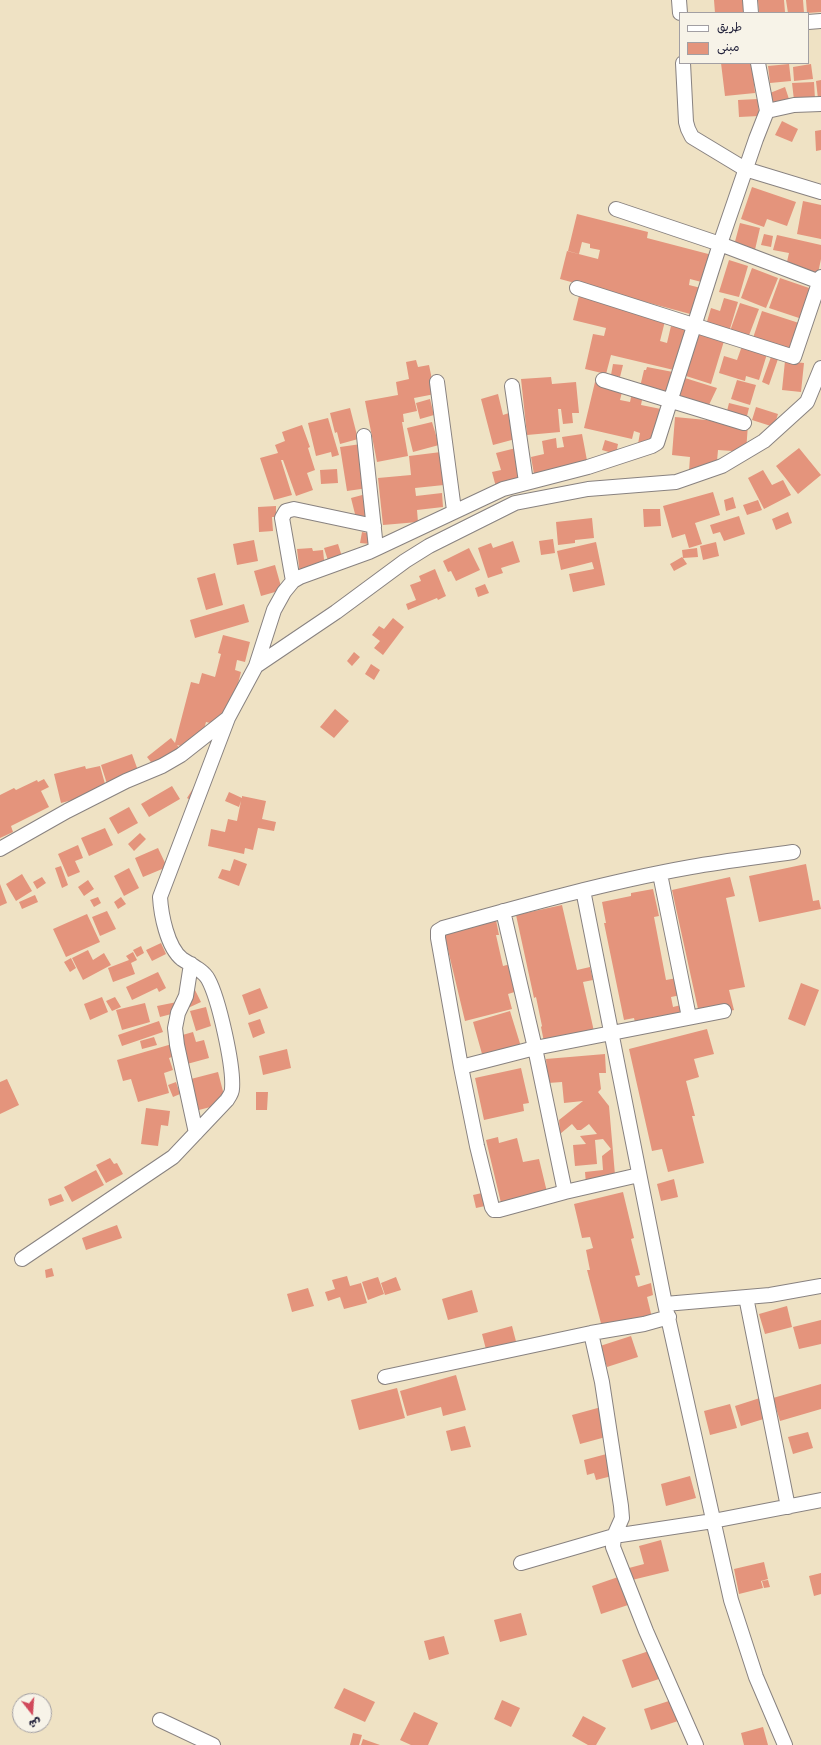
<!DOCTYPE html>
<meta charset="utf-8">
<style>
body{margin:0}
#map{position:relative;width:821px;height:1745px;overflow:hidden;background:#efe2c4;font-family:Mali,"Playpen Sans Arabic",sans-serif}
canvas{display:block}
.legend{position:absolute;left:679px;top:12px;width:130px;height:52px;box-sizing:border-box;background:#f7f3e8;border:1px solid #a29fa3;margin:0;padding:5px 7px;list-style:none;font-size:12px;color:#22223b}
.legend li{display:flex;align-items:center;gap:8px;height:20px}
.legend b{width:20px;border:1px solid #a29fa3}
.north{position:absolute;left:12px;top:1693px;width:40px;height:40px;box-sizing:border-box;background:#f7f3e8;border:1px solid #a29fa3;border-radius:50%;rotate:163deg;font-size:11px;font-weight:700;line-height:16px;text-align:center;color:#22223b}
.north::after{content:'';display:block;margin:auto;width:14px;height:18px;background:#d1495b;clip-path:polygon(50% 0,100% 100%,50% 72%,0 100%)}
</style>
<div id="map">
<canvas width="821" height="1745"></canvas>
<ul class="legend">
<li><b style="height:5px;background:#fff"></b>طريق</li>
<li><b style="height:11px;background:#e4947c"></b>مبنى</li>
</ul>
<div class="north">ش</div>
</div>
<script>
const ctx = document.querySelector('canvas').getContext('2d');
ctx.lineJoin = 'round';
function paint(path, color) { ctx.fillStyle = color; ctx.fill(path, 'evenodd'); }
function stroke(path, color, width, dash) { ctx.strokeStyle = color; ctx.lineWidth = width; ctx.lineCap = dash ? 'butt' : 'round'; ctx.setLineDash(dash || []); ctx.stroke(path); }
const building = new Path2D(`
 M714,0H745L746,13H715Z
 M758,0H784L785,12L759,13Z
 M786,0H803L804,13H788Z
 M806,0H821V12L807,13Z
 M721,63H752L755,93L725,96Z
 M789,64L791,81L770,83L768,66Z
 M811,64L813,79L794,81L793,67Z
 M821,80V99H818L816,81Z
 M814,82L815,99L794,100L792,83Z
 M785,87L789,99L774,104L770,93Z
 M758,99L759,116L739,117L738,100Z
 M782,121L798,129L792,142L775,135Z
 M821,130V150L816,151L815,131Z
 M752,187L796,202L787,226L767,219L764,227L741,219Z
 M803,201L821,205V239L797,234Z
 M577,214L648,232L647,238L716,256L709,284L690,279L689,285L701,288L694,315L560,279L567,251L598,259L600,250L590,248V244L582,242L579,254L568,251Z
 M740,223L760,228L754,254L733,249Z
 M764,234L773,236L771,247L761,245Z
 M777,235L821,245V259L818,273L786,266L789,253L773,250Z
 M729,260L748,266L739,297L719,292Z
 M752,268L778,278L766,308L741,298Z
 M780,278L812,289L802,319L769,308Z
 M579,296L627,308L665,321L660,341L667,343L671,326L688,330L678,371L611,355L606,374L585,369L593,334L604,336L606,328L573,320Z
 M724,298L738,302L729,332L706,325L711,308L720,311Z
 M740,303L759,309L748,338L730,331Z
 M762,311L802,324L792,354L752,341Z
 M699,334L724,341L711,384L686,376Z
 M742,346L767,354L759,380L746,376L745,381L719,373L724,356L737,360Z
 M771,357L778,359L769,385L762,382Z
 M416,360L418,367L429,365L435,394L414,398L417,411L403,414L404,422H402L408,456L377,462L365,401L398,395L396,382L409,379L406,362Z
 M785,361L804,363L801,392L782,390Z
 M613,364L623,365L620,377L611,375Z
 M647,367L673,372L669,392L640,387L644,370H646Z
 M551,377L552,384L576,382L579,413H572L573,423L563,424L561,409H558L560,432L527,435L521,379Z
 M685,378L717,388L708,407L679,397Z
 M737,380L756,385L750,405L731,399Z
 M595,382L623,388L620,400L630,402L632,393L643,395L641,405L661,409L652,448L638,444L640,433L634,431L632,439L584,428Z
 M498,394L503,415L509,413L519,438L493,445L481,399Z
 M430,399L434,415L420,419L416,403Z
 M729,403L749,408L747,416L727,411Z
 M756,407L778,414L774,427L752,420Z
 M350,408L358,439L340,444L337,432L335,433L330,413Z
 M675,417L748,424L746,452L718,450L716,473L689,471L690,457L672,455Z
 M328,418L339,455L332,457L331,452L316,456L308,423Z
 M432,422L439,445L413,452L407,428Z
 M302,425L310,447L308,448L315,470L307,473L313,490L296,496L283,460H281L292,495L274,500L260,458L278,453L275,445L285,441L282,432Z
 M582,434L589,471L535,480L531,457L544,454L542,441L556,438L557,448L564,447L562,437Z
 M605,440L618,444L616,454L602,450Z
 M361,444L368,488L347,491L340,447Z
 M516,448L525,480L496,487L492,472L501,470L496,453Z
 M799,448L821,475L798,494L776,466Z
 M441,452L444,485L415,488L416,496L442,493L443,507L417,510L418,522L383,525L378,478L411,475L409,456Z
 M337,469L338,483L321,484L320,470Z
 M763,470L772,485L783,480L791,495L764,509L748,478Z
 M713,492L720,515L695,523L702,544L689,548L685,534L672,538L663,506Z
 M366,494L372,518L357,522L351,498Z
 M733,497L736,508L726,511L724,500Z
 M758,500L762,510L747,515L743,505Z
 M276,506V517H272L273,531L259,532L258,507Z
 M643,509H660L661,526L644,527Z
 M788,512L792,523L776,530L772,519Z
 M739,516L745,534L724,541L720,532L713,534L710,525Z
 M592,518L594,538L575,540V543L558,545L556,522Z
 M362,532L372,534L371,544L360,543Z
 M553,539L555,553L541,555L539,541Z
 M254,540L258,561L237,565L233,544Z
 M513,541L520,562L501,568L503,573L488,578L478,548L491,543L493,548Z
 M596,542L605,585L573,592L569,574L594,569L592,562L561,570L557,551Z
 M716,542L719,556L703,560L700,546Z
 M338,544L344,563L330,567L324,548Z
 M312,548L313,551L323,550L325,569L300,575L297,549Z
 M469,548L480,570L456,581L451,571L448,572L443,561Z
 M697,548L698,557L683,558L687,564L674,571L670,564L682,557L683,558L682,550Z
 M275,565L282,590L261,596L254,571Z
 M435,569L446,596L438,600L437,598L408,610L406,604L416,600L410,585L421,581L419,576Z
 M215,573L223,605L206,610L197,578Z
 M485,584L489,593L478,597L475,588Z
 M244,604L249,622L195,638L190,620Z
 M393,618L404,627L383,655L374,648L380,641L372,635L379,626L384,629Z
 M223,635L250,642L245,662L237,660L235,670L241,672L227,727L206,722L198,751L177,745L186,756L161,775L147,757L171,738L175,743L191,682L199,684L202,673L215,677L221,654L218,653Z
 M354,652L360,657L352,666L347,661Z
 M371,664L380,670L374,680L365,674Z
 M335,709L349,721L334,738L320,727Z
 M132,754L140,776L108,787L101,765Z
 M85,766L86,769L100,766L107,791L61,803L54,774Z
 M44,779L49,787L41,791L49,807L11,826L13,832L0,838V795L14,788L16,790L37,780L38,782Z
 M172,786L180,799L149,817L141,804Z
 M194,787L199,790L192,801L187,798Z
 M229,792L242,798V796L266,801L262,819L276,822L274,831L258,828L253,850L245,848L244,854L208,846L211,829L225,832L228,819L237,821L241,801L239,807L225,801Z
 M129,807L138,823L118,834L109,818Z
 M105,828L113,845L89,856L81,838Z
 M140,833L146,839L134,851L128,844Z
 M78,845L83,858L75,861L80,872L68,877L58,854Z
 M158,848L167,867L143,877L135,858Z
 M234,859L247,864L239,886L218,878L222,869L230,871Z
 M806,864L813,901L819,900L821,909L759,922L749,876Z
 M61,866L68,885L62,888L55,868Z
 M129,868L139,888L124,896L114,876Z
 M22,874L32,891L16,901L6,884Z
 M42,877L46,883L37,889L33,882Z
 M730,877L735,896L726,898L745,987L729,990L734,1010L700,1018L672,890Z
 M88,880L94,889L84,896L78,887Z
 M0,884L7,903L0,906Z
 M653,889L659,916L654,917L666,980L677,978L681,995L671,997L673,1007L685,1004L689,1020L637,1031L634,1018L624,1020L604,923H606L602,902L631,896V893Z
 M35,895L38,902L22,909L19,902Z
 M98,897L101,903L94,907L90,900Z
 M121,897L126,904L118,909L114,902Z
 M562,905L577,970L590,967L593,980L583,982L595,1036L545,1047L541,1027L542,1026L536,997L534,998L516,915Z
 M107,911L116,929L100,936L92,917Z
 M87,914L100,942L66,957L53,929Z
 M496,920L499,935H496L503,966L511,964L518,991L508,994L512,1009L465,1021L444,933Z
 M161,943L166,954L152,961L146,950Z
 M141,946L144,953L137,957L133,950Z
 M88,950L93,960L104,953L111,965L83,980L72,958Z
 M133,952L137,960L131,963L135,974L113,982L108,968L129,960L126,956Z
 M71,958L76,968L70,972L64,962Z
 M158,972L166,988L159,992L157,988L132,1000L126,987Z
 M801,983L819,990L805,1026L788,1019Z
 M260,988L268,1008L249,1015L242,995Z
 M195,990L201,1002L188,1008L182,997Z
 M102,997L108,1012L90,1020L84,1004Z
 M115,997L121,1007L112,1011L106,1001Z
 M177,1002L179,1012L160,1017L157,1006Z
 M145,1003L150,1022L122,1030L116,1010Z
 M206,1007L211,1026L196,1031L190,1011Z
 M510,1011L522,1050L484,1061L473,1022Z
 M260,1019L265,1033L253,1038L248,1023Z
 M159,1021L163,1032L122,1046L118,1035Z
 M707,1029L714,1054L694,1059L699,1077L686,1081L695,1116H692L704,1163L668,1172L662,1149L652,1151L629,1049Z
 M193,1032L196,1042L204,1040L209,1058L187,1064L179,1036Z
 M154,1037L157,1045L142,1049L140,1041Z
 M172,1044L175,1056L169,1058L173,1070L164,1073L169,1093L138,1102L131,1079L123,1081L117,1060Z
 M287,1049L291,1068L263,1075L259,1056Z
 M605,1054L606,1073H599L601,1089L598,1092L609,1106L615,1175L586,1184L585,1172L603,1170L602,1156L611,1149L603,1139L595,1140L597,1164L575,1166L573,1145L586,1144L580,1136L597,1134L589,1124L581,1130H577L572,1124L560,1134L559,1120L583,1101L564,1103L562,1082L548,1083L546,1059Z
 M521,1068L529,1103L523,1104L524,1111L484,1120L475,1078Z
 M218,1072L226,1103L195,1111L187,1080Z
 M7,1079L19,1105L0,1114V1082Z
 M176,1082L180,1094L173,1097L168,1085Z
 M256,1092H268L267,1110H256Z
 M146,1108L170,1111L168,1126L161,1125L158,1146L141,1144Z
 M498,1137L499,1143L517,1138L523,1162L539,1159L547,1192L501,1203L486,1140Z
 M110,1158L114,1164L117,1163L123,1174L106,1183L96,1165Z
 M96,1170L104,1185L72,1202L64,1187Z
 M674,1179L678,1197L661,1201L657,1184Z
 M623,1192L634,1238L631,1239L640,1275L635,1276L638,1287L651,1283L653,1295L647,1297L654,1326L603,1331L587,1270H590L586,1250L593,1248L590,1237L582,1238L574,1204Z
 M482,1193L485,1206L476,1208L473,1195Z
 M61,1194L64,1201L50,1206L48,1199Z
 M117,1225L122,1238L86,1250L82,1238Z
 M52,1268L54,1276L46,1278L45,1270Z
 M347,1276L350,1286L361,1283L367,1303L344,1309L340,1297L328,1301L325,1292L335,1289L332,1280Z
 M378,1277L384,1294L368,1300L362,1282Z
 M396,1277L401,1290L385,1295L381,1283Z
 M308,1288L314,1306L292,1312L287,1294Z
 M472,1290L478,1312L448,1320L442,1299Z
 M787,1306L792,1327L765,1334L759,1314Z
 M821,1320V1344L799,1349L793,1327Z
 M512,1326L518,1349L488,1357L482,1334Z
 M631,1336L638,1357L607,1367L600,1346Z
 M456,1375L466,1410L443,1416L441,1407L407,1416L400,1391Z
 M821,1384V1409L780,1421L773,1398Z
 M397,1388L405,1418L359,1430L351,1400Z
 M763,1397L770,1417L741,1426L735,1406Z
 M730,1404L737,1428L710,1435L704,1411Z
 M605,1406L613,1435L580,1444L572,1415Z
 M465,1426L471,1447L451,1451L446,1431Z
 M808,1432L813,1448L793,1454L788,1437Z
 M614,1452L620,1474L596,1480L594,1473L587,1475L584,1460Z
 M690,1476L696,1498L666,1506L661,1484Z
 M661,1540L669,1571L632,1580L629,1568L644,1564L639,1546Z
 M764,1562L768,1579L761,1581L763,1588L739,1594L734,1569Z
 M821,1573V1594L814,1596L809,1576Z
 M621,1576L631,1604L601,1614L592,1586Z
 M768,1580L770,1587L764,1588L762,1581Z
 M521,1613L527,1635L500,1642L494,1620Z
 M444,1636L449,1654L429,1660L424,1641Z
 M652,1650L662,1678L632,1688L622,1660Z
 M344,1688L375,1702L365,1722L334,1708Z
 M502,1700L520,1708L511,1727L494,1719Z
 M672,1700L678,1721L651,1730L644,1709Z
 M414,1712L438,1723L428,1745H411L400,1740Z
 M583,1716L606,1728L596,1745H588L572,1736Z
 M763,1727L768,1745H744L741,1733Z
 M353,1733L362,1735L359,1745H350Z
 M363,1739L380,1745H361Z`);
const street = new Path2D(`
 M679,0L680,13
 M750,0L751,13
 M808,22L821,21
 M683,63L686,122L688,129L692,137L745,169L821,192
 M758,63L767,111
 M616,209L720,244L820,282
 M577,288L794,357L821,277
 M603,380L744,423
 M437,382L454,510
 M512,386L526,482
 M364,436L376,548
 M293,581L282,518L286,511L294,509L374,526
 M256,666L336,612L405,561L429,546L515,503L588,489L676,482L722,466L764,441L807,402L821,368
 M0,849L67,811L126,781L162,766L181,755L228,718L256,666L274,610L284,592L293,581L300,577L369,552L503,489L588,467L652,446L657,443L720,244L756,139L767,111L794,105L821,104
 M660,874L689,1017
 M583,890L665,1304L731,1600L756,1677L785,1745
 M503,911L535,1048L461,1067L477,1146L492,1207L494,1210H499L565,1192
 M191,964L186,996L178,1013L175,1028L177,1045L196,1133
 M461,1067L438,938V931L443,928C525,905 607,882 691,867C725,861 759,857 793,852
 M639,1175L565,1192L535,1048L724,1011
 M22,1259L173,1157L227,1100C229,1097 232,1093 232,1089C234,1067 219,999 208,979C203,970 191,965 182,959C167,947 161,914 160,897L228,718
 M746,1297L788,1507
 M665,1304L770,1295L821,1286
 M591,1333L602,1382L621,1506L622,1518L614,1536L613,1547L646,1631L696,1745
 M385,1377L591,1333L644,1324L669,1317
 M521,1563L614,1536L713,1521L821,1500
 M160,1720L213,1745`);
paint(building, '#e4947c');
stroke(street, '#888280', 16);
stroke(street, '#fff', 14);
</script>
